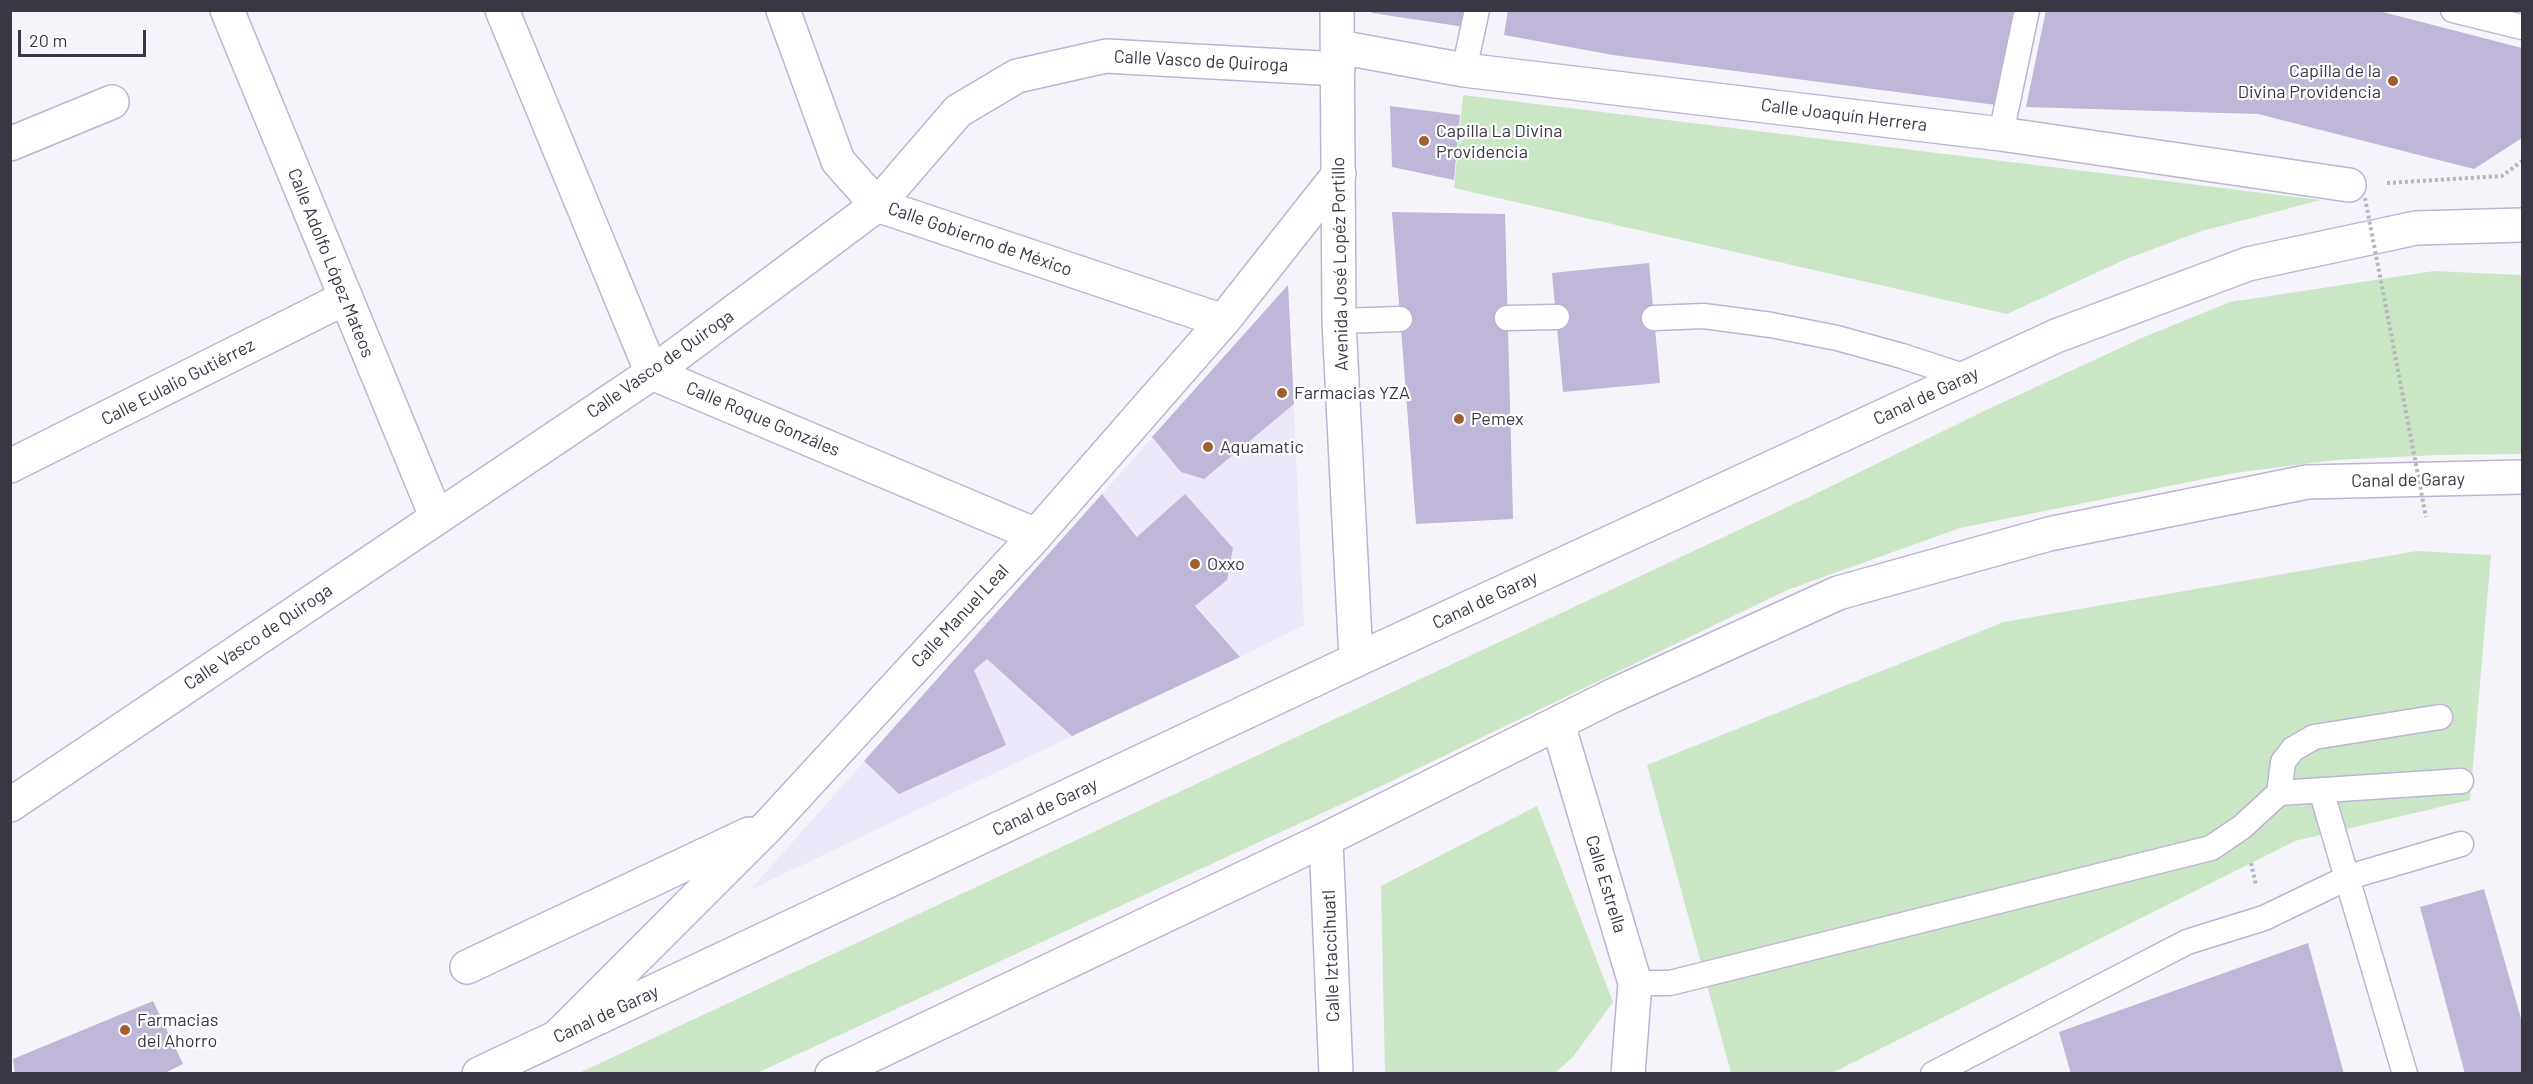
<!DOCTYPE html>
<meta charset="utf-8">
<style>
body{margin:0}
#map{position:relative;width:2533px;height:1084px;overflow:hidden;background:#f5f4fb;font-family:Barlow,sans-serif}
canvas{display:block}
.frame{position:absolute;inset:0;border:12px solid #3a3745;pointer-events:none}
.scale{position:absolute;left:18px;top:30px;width:128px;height:27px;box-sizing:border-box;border:3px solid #3a3745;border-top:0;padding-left:8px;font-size:18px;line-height:21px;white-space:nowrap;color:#3a3745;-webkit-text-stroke:4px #fff;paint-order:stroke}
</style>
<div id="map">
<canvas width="2533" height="1084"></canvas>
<div class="frame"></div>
<div class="scale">20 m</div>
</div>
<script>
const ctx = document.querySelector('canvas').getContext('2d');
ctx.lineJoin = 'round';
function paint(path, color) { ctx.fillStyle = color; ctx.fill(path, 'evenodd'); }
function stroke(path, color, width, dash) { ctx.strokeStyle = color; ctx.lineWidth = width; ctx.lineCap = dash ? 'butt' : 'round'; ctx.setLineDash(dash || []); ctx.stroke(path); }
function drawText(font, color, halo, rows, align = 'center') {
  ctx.font = font + ' Barlow,sans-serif'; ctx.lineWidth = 4.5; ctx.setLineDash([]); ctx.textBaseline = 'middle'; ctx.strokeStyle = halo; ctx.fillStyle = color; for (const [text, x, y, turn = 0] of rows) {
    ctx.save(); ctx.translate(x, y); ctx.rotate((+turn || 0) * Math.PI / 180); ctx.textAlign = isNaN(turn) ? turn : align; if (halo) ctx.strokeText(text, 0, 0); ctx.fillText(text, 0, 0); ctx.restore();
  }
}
const built = new Path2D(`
 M1288,285L1304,625L1240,657L1102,494Z
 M995,614L1112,717L750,890Z`);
const green = new Path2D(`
 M1463,95L2321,200L2202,231L2126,259L2007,314L1454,188Z
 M2434,271L2522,275V454L2437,455L2336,460L2234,473L1960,528L1787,590L1394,780L757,1073H579L1809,497L1982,412L2144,337L2230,302Z
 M2417,551L2491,555L2470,800L2295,841L1832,1073H1731L1647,765L2004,622Z
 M1537,806L1613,1002L1573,1057L1555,1073H1385L1381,886Z`);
const building = new Path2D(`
 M1372,10H1468L1465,27L1372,13Z
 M1508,10H2015L1996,105L1613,55L1504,35Z
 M2046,10H2375L2522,48V138L2474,169L2258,114L2026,107Z
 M1390,106L1460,115L1454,180L1392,167Z
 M1392,212L1505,214L1513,519L1416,524Z
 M1649,263L1660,383L1563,392L1552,273Z
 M1288,285L1294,404L1204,479L1181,472L1152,437Z
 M1102,494L1137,537L1185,494L1233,548L1227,580L1195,606L1240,657L1072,736L987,659L974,670L1006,745L899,794L864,761Z
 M2484,889L2522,1022V1074H2465L2420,907Z
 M2308,943L2344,1074H2071L2059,1032Z
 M153,1001L183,1064L163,1074H15L13,1059Z`);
const path = new Path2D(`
 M2387,183L2502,176L2522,161
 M2251,863L2256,885`);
const service = new Path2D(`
 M2453,10L2522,27
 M1464,70L1477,10
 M2001,134L2027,10
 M1507,318L1557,317
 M1654,318L1704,316L1771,325L1837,338L1902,356L1966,377
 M1339,321L1400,319
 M2321,790L2405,1074
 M2279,793L2283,762L2293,749L2314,737L2440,717
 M1635,983H1670L2211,848L2242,827L2279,793L2461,781
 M1933,1074L2187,942L2264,918L2349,877L2461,844`);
const minor = new Path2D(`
 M227,10L436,516
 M502,10L652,373L1036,535
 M783,10L838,161L877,205L1223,321
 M1339,47L1464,70L2001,134L2349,185
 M10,144L112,102
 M10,466L345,298
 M1558,724L1635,983L1628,1074
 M10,805L652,373L877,205L958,111L1017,76L1106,56L1338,69
 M467,967L749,834
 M559,1035L769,825L1036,535L1223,321L1339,174`);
const tertiary = new Path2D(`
 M1337,10L1339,321L1356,660
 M1326,839L1336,1074`);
const primary = new Path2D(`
 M479,1074L1356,660L2056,336L2248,264L2416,228L2522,225
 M832,1074L1326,839L1612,696L1838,593L2049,534L2307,482L2522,477`);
const pathBridge = new Path2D(`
 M2365,198L2426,517`);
const markers = [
 [2393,81,6,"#a15e2e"],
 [1424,141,6,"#a15e2e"],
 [1282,393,6,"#a15e2e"],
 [1459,419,6,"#a15e2e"],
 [1208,447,6,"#a15e2e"],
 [1195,564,6,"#a15e2e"],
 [125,1030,6,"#a15e2e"]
];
const streetNames = [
 ["Calle Vasco de Quiroga",1201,61,3],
 ["Calle Joaquín Herrera",1844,115,7],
 ["Calle Gobierno de México",980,239,19],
 ["Calle Adolfo López Mateos",331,263,68],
 ["Avenida José Lopéz Portillo",1340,264,-91],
 ["Calle Vasco de Quiroga",660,364,-35],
 ["Calle Eulalio Gutiérrez",178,382,-27],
 ["Canal de Garay",1926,396,-25],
 ["Calle Roque Gonzáles",763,419,23],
 ["Canal de Garay",2408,480,-1],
 ["Canal de Garay",1485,600,-25],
 ["Calle Manuel Leal",960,616,-47],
 ["Calle Vasco de Quiroga",258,637,-34],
 ["Canal de Garay",1045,807,-25],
 ["Calle Estrella",1606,884,73],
 ["Calle Iztaccihuatl",1331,956,-92],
 ["Canal de Garay",606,1014,-25]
];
const poiNames = [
 ["Capilla de la",2381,71,"right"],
 ["Divina Providencia",2381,92,"right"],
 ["Capilla La Divina",1436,131],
 ["Providencia",1436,152],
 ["Farmacias YZA",1294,393],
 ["Pemex",1471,419],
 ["Aquamatic",1220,447],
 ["Oxxo",1207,564],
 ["Farmacias",137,1020],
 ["del Ahorro",137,1041]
];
paint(built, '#ece8f9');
paint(green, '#cbe6c4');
paint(building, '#bfb6d8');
stroke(service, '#bcb4d5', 27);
stroke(minor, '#bcb4d5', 36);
stroke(tertiary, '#bcb4d5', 36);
stroke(primary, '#bcb4d5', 36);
stroke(path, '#b7b5be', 4, [3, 3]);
stroke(service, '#fff', 24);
stroke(minor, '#fff', 33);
stroke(tertiary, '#fff', 33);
stroke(primary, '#fff', 33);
stroke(pathBridge, '#b7b5be', 4, [3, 3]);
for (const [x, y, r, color] of markers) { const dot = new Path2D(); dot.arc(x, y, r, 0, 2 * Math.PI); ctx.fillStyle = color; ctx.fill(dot); stroke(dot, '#fff', 2); }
drawText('18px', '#3a3745', '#fff', streetNames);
drawText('18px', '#3a3745', '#fff', poiNames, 'left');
</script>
